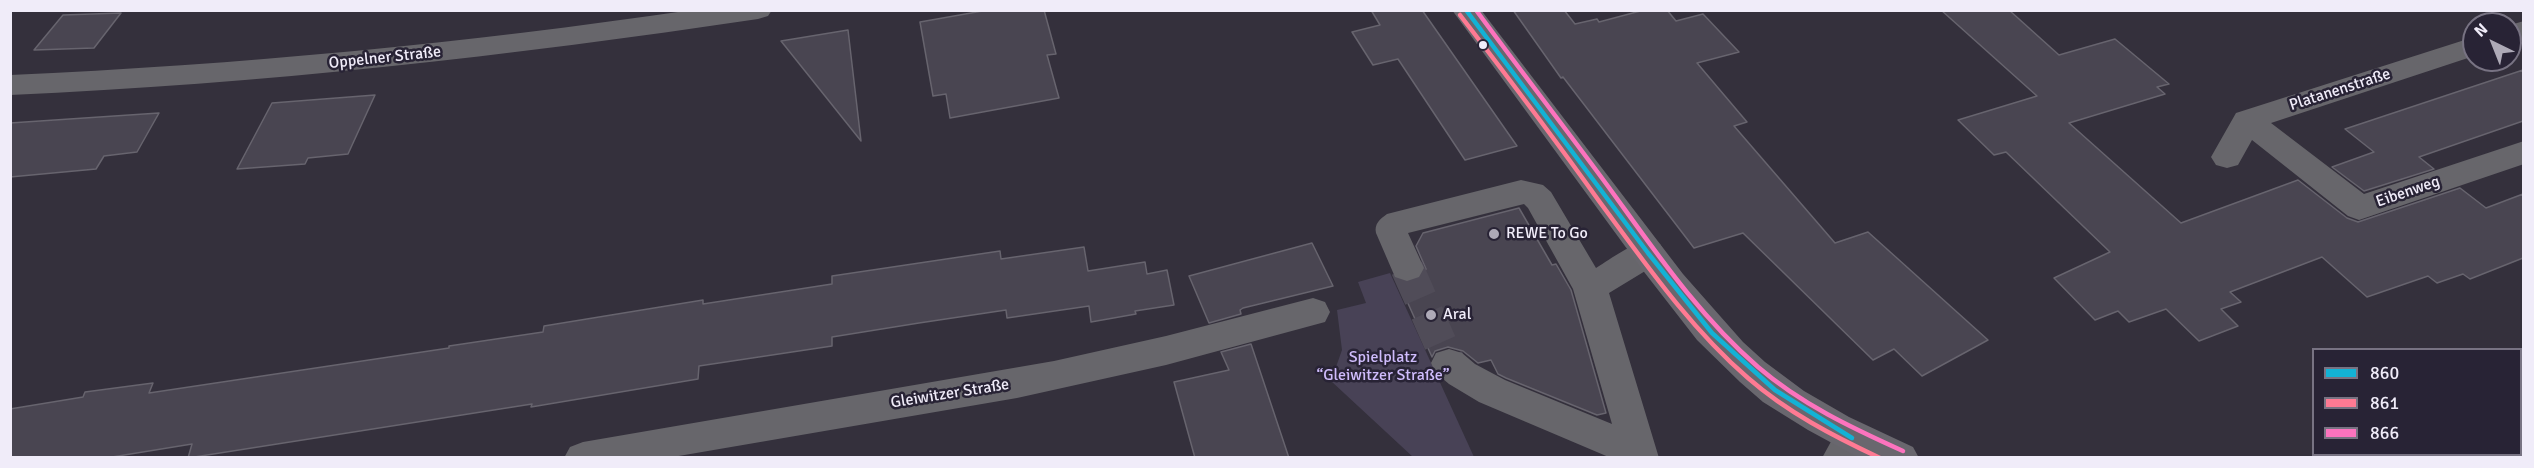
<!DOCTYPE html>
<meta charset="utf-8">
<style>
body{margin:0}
#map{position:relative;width:2534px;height:468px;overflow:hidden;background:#34303c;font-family:Signika,sans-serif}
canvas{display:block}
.frame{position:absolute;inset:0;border:12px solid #f0ecf9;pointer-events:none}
.legend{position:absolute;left:2312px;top:348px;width:210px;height:108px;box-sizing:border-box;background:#282335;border:2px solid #787383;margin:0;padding:8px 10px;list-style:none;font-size:18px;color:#f0ecf9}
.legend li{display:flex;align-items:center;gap:12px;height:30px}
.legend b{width:30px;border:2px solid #787383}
.north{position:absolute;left:2462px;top:12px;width:60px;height:60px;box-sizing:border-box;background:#282335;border:2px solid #787383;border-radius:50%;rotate:317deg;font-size:16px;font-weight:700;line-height:24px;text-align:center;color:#f0ecf9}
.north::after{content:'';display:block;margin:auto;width:21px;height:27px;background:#aeaab7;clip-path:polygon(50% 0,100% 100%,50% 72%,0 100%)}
</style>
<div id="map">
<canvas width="2534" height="468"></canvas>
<div class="frame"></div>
<ul class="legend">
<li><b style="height:8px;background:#13b2d5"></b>860</li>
<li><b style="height:8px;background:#fe7a93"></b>861</li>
<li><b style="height:8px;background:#fc73be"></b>866</li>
</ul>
<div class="north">N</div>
</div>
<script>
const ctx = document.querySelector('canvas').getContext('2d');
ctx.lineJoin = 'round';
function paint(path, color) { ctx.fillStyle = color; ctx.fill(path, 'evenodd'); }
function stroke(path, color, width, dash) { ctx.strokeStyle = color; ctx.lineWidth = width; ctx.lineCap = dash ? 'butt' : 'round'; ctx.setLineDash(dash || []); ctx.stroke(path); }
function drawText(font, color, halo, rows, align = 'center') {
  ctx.font = font + ' Signika,sans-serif'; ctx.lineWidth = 5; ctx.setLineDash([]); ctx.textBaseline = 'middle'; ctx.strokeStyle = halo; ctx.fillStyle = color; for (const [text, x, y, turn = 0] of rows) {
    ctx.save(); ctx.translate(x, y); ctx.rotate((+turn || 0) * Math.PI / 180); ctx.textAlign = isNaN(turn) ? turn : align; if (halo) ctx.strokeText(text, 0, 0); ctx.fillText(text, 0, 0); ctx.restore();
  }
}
const green = new Path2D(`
 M1390,273L1474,457H1413L1331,381L1342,350L1337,310L1366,303L1358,282Z`);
const building = new Path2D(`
 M988,10H1044L1056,54L1047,55L1059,98L950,118L946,94L933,96L920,22Z
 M1371,10H1422L1517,146L1465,160L1398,59L1373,65L1352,32L1380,25Z
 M1513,10H1564L1575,24L1597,19L1599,22L1644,10H1667L1676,21L1703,14L1739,52L1697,63L1747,122L1734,126L1835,243L1868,232L1988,340L1922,376L1894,349L1873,360L1743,233L1694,248L1563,77L1561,78Z
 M1941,10H2009L2059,55L2115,39L2169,84L2157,87L2165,94L2069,123L2181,223L2298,180L2347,218L2358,222L2460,188L2486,208L2523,194V258L2470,279L2463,274L2437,283L2428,276L2367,297L2322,257L2230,292L2241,302L2221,309L2238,326L2199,341L2166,309L2129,322L2118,311L2095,320L2054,278L2110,252L2006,152L1994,155L1958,120L2037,96Z
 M121,13L94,48L34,50L63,15Z
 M848,30L861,141L781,41Z
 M2523,70V121L2419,157L2434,169L2364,191L2332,167L2374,152L2345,129Z
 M375,95L348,154L308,158L305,164L237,169L272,103Z
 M159,113L137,152L104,156L96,169L10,177V123Z
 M1519,208L1552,265L1556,264L1571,290L1606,413L1597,415L1506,378L1498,374L1491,360L1478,363L1463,351L1448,347L1435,351L1432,357L1398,281L1408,283L1420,279L1426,269L1416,246L1423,233Z
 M1312,243L1333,286L1243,308L1240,310L1241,314L1209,323L1189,276Z
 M1084,247L1088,271L1145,262L1147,274L1167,270L1174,305L1135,311L1136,314L1091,322L1089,306L1007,318L1006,310L919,323L832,337V346L699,366L698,379L531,407L532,404L188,458L192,444L106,458H10V409L83,397L85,392L153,383L149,393L449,348V346L543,332L544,326L703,300V304L832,284V276L1000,251L1001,259Z
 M1251,344L1289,458H1195L1174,382L1229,370L1221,352Z`);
const minorTunnel = new Path2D(`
 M1407,268L1449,363`);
const minor = new Path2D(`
 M692,10H772L768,16L758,19C510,56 261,84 10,95V75C239,65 466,43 692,10Z
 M2524,21V40L2510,44V25Z
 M2474,37V56L2271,123L2364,194L2524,141V164L2359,220L2348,216L2252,140L2238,165L2227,168L2216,165L2211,157L2236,113Z
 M1521,180L1543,185L1551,192L1596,268C1616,256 1637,237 1660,244L1665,253L1660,262L1609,293L1659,458H1611L1479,402L1449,384L1436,373L1431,363L1436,353L1449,349L1462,353L1475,364L1505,380L1612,424L1573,289L1528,208L1524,204L1408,233L1424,268L1419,277L1407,281L1395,277L1376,233C1374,224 1380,219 1387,214Z
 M1313,298L1325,302L1330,312L1325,322L1166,365L1017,398L667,458H564L570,447L583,442L1054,361L1166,336Z
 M1852,422L1865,427L1871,438L1861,458H1822L1839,427Z`);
const major = new Path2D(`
 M1452,10H1481L1683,274L1743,342L1765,362L1804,391L1849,417L1913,447L1919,458H1861L1854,455L1808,430L1763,402L1740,382L1697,340L1641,268Z
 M2520,427H2524V458L2508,454H2520Z
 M2385,454H2446L2444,458H2383Z`);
const bus1 = new Path2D(`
 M1466,10L1648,253L1712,333L1775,390L1852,438`);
const bus2 = new Path2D(`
 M1460,15C1507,76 1554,138 1599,201C1645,263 1690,328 1748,378C1787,412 1833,436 1880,458`);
const bus3 = new Path2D(`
 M1476,10C1520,70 1566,129 1610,189C1655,251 1699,316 1758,367C1801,404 1852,428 1903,451`);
const markers = [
 [1483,45,5,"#f0ecf9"],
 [1494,234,6,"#aeaab7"],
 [1431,315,6,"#aeaab7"]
];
const streetNames = [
 ["Oppelner Straße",385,58,-6],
 ["Platanenstraße",2340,90,-18],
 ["Eibenweg",2408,192,-19],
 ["Gleiwitzer Straße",950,394,-9]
];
const poiNames = [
 ["REWE To Go",1506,234],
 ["Aral",1443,315]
];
const parkNames = [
 ["Spielplatz",1383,358],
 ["“Gleiwitzer Straße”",1383,376]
];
paint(green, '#484256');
paint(building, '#494551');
stroke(building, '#67646e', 1.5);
stroke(minorTunnel, '#504c58', 33, [33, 16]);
paint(minor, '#67666b');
paint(major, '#69676e');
stroke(bus1, '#13b2d5', 4.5);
stroke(bus2, '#fe7a93', 4.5);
stroke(bus3, '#fc73be', 4.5);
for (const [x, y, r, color] of markers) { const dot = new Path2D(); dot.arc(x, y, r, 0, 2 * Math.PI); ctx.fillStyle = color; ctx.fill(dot); stroke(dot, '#282335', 2); }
drawText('16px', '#f0ecf9', '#282335', streetNames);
drawText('16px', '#f0ecf9', '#282335', poiNames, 'left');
drawText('16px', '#cfbcfc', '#282335', parkNames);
</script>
